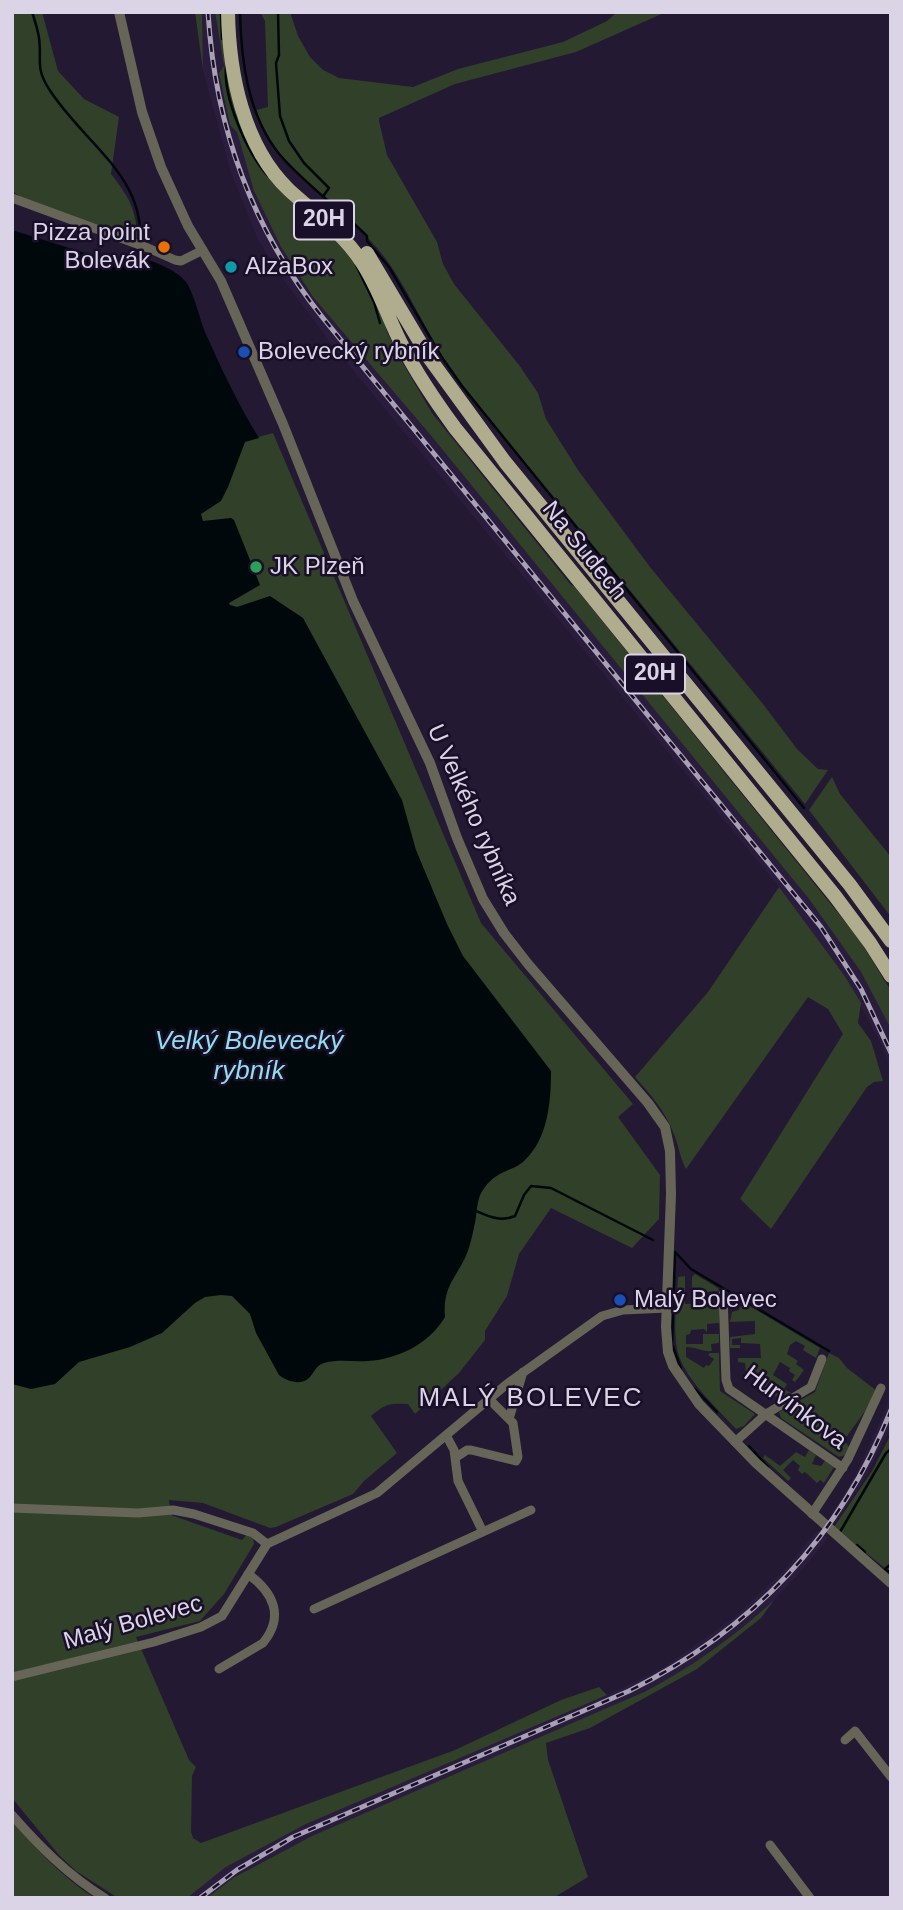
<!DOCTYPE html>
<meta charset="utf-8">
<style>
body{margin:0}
#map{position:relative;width:903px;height:1910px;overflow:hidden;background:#231932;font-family:Arial,sans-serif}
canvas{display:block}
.frame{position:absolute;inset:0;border:14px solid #dad4e6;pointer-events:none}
</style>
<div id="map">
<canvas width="903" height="1910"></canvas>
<div class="frame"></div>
</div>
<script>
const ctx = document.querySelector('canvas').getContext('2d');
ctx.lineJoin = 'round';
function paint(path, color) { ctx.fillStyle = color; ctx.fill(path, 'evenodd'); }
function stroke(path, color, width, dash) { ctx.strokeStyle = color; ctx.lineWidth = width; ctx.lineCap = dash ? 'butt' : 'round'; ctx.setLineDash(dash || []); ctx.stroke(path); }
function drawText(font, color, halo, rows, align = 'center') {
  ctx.font = font + ' Arial,sans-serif'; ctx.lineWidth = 5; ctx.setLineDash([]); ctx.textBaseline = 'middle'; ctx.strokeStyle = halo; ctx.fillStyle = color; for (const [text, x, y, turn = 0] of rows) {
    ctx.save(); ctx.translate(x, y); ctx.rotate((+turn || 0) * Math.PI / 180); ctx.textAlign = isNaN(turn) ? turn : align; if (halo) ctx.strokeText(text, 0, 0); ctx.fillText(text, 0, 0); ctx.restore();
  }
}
const built = new Path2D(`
 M202,12H215L231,106L254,191L281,247L313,297L433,438L809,899L861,972L889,1025L891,1071L880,1042L844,975L775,882L332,345L285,282L258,240L230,170L203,70Z
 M891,1392V1427L864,1480L836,1522L829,1518L856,1474L883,1415Z
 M817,1530L828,1538L797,1576L774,1600L723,1644L671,1678L612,1707L312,1836L233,1878L207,1898H187L226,1867L306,1824L607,1695L664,1667L736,1616L787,1567Z`);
const green = new Path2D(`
 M12,12H42L58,71L84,99L119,117L111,174C130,198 136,210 138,240L22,198L12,191Z
 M195,12H202L203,70Z
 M215,12H220L225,67L237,117L252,152L260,163L351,253L380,309L387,332L401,360L432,413L571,585L574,586L859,939L891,991V1029L861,972L809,899L433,438L313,297L281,247L254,191L237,132L230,125L219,73L224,66Z
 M260,12H290L298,36L310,57L323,70L339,78L413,87L458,69L563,42L607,21L617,12H666L576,52L455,84L379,118V121L387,155L437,242L443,264L454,284L519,365L538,393L546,419L578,470L650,567L763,704L797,749L818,769L828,770L805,804L469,394C459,381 449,368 441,354C420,320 404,280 378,249C339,203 275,170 256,110L268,107L265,21Z
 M241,409L258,437L273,433L481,923L633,1104L618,1117L660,1175L659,1219L632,1248L551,1208L519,1254L507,1296L485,1331V1340L459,1373L415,1414L408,1404C389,1403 385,1404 371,1416L397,1453L364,1481L353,1494L276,1527L270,1528L203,1503L169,1500L171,1515L242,1540L247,1534L253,1537L254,1544L224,1594L200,1621L136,1637L189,1760L196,1767L192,1776L191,1832L193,1838L201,1843L455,1750L561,1700L599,1687L607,1695L306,1824L226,1867L187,1898H118L76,1871L59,1855L12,1798V1313L245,703L146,487Z
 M832,777L840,794L891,857V917L809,810Z
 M779,887L844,975L861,1003L858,1023L871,1041L883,1081L874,1082L867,1087L771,1229L740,1199L843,1034L828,1009L808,997L686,1169C679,1156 679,1145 673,1132C665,1111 650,1094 635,1077L708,992Z
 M695,1274L718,1288L719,1291L703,1292V1288H692V1277Z
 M685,1276V1304L719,1303V1323L707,1324V1332L704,1329L691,1330L690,1334L686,1335V1344H703V1334H719V1343L711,1344L712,1351C702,1352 696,1347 686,1347V1357L704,1368L706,1365L709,1366L714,1359L708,1355L710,1353H719L720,1391L755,1414L744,1426L736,1429C717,1408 683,1378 677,1349C673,1326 677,1301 678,1277Z
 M743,1302L820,1348L816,1358L803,1350L805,1346L796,1341L790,1345L787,1354L798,1361L796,1364L804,1370L795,1382L792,1380L795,1375L789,1371L790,1368L780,1362L773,1375L787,1384L784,1389L791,1393L780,1400L746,1373L745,1363L738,1362V1358H761L760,1344L741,1343V1338L732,1339V1345H740V1348H730V1337L755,1334V1321L730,1322L732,1312L739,1310Z
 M829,1353L839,1358L847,1368L877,1391L874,1399L844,1440L849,1447L845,1455L839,1457L781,1418L779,1412L815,1392Z
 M891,1434V1573L834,1527L872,1471Z
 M809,1450L816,1455L812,1464L821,1466L825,1461L834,1467L824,1483L820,1480L817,1483L805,1472L802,1474L798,1470L800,1466L793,1460L783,1470L791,1478L788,1481L763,1458L765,1455L780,1466L796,1452L805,1457Z
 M774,1600L761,1618L697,1669L590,1728L546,1743L548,1760L588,1877L553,1898H207L233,1878L312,1836L644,1692C692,1667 734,1637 774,1600Z
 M12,1821C37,1850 63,1878 95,1898H12Z`);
const water = new Path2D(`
 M12,230L117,263L120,258H129L134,255C151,261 175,268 186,282C193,291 200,319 205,332C221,368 238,404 259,438L245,442L228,487L221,501L201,514L203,521L231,518L234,520L260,585L229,603L230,605L237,607L270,596L303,618L402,800L416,850L447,924L463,956L551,1071C551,1102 548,1139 524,1161C512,1172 499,1169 485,1187C475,1199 478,1213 474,1227C472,1238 469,1249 465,1258C453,1282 443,1288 445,1317C429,1344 398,1359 368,1361C353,1362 338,1359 324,1363C315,1366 315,1372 309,1378C300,1386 287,1381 279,1375L256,1333L250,1314L232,1296L221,1295L205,1297L195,1303L162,1333L130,1347L79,1362L55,1384L31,1389L12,1384Z`);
const stream = new Path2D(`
 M32,12C35,21 38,30 39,38C42,61 35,67 49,89C85,146 154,180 138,257
 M221,12L222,39
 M240,12C241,61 248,116 280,155C304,183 340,209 367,236V241L389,267L441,356L462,386L804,808
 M278,12L279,55L276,63L280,116L289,141L304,163L329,188L324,195
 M226,66C223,98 247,153 268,176
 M356,265L374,302L380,323
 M476,1211C490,1217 501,1222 515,1216L524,1195L531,1186L551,1188L653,1240
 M675,1252L691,1269L829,1351
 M675,1252L672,1344L681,1369
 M695,1389L717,1412
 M749,1446L768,1467
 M840,1532L886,1453L891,1449
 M857,1545L865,1552
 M891,1564L885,1569L891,1573`);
const minor = new Path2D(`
 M12,198L148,248L175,260L181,261L203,250
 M723,1294L726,1380L729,1389L843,1468
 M489,1399L509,1419
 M446,1435L454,1450L458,1481L483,1532
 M735,1442L766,1414L811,1387L822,1359
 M455,1458L467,1450H471L516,1461L518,1457L513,1423L509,1419L523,1372
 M12,1508L138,1513L173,1510L194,1514L253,1533L267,1544
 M812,1514L848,1459L881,1388
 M314,1609L531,1510
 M219,1669L263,1643C285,1616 273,1592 248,1574
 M12,1677L154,1642L201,1627L222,1616L267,1544L377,1493L507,1384L602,1316L623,1310L667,1308
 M845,1740L855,1731L891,1777
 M12,1815C40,1847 69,1876 105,1898
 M770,1845L810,1898`);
const tertiary = new Path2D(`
 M119,12L142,112L161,167L188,226L221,281L283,424L353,601L430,763L457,838L483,899L504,933L528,964L648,1103L665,1127L670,1151L671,1194L666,1327L668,1352L673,1366L699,1404L756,1463L891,1583`);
const primary = new Path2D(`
 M228,12C229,73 243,146 289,190C314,213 342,232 361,261C379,287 388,319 403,347C418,376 436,402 455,428L835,896L870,943L891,976
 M367,253L430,359L505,462L850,885L891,941`);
const rail = new Path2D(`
 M208,12C215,127 251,228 323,318L821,927L861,989L891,1053
 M200,1898L237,1870L293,1837L629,1691C752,1630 840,1538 891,1410`);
const markers = [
 [164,247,7,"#e8710a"],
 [231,267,7,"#0f9aa8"],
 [244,352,7,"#1a4fb4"],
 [256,567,7,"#2e9e5b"],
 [620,1300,7,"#1a4fb4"]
];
const shields = [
 [324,220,60],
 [655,674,60]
];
const shieldNames = [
 ["20H",324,220],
 ["20H",655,674]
];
const poiNames = [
 ["Pizza point",150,233,"right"],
 ["Bolevák",150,261,"right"],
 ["AlzaBox",245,267],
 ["Bolevecký rybník",258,352],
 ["JK Plzeň",270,567],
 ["Malý Bolevec",634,1300]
];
const streetNames = [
 ["Na Sudech",584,551,51],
 ["U Velkého rybníka",473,815,66],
 ["Hurvínkova",795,1408,37],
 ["Malý Bolevec",133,1623,-16]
];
const waterNames = [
 ["Velký Bolevecký",249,1042],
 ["rybník",249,1072]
];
const neighbourhoodNames = [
 ["MALÝ BOLEVEC",531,1399]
];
paint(built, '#2a1c3c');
paint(green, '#304029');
paint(water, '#00080b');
stroke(stream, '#00080b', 2.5);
stroke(minor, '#676557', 9);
stroke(tertiary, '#676557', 10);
stroke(primary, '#b0ad8f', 14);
stroke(rail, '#a8a1b5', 5);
stroke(rail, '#1a0f28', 2.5, [8]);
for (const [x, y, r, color] of markers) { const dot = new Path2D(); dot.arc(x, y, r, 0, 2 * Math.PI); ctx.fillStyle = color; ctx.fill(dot); stroke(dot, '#1a0f28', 2.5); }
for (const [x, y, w] of shields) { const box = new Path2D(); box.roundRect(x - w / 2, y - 19.5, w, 39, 5); ctx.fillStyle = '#1a0f28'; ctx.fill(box); stroke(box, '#dad4e6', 2); }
drawText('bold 23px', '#dad4e6', null, shieldNames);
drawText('24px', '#dad4e6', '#1a0f28', poiNames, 'left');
drawText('24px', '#dad4e6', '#1a0f28', streetNames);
drawText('italic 26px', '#91dfee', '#1a0f28', waterNames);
ctx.letterSpacing = '2px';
drawText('26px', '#dad4e6', '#1a0f28', neighbourhoodNames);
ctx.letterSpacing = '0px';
</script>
